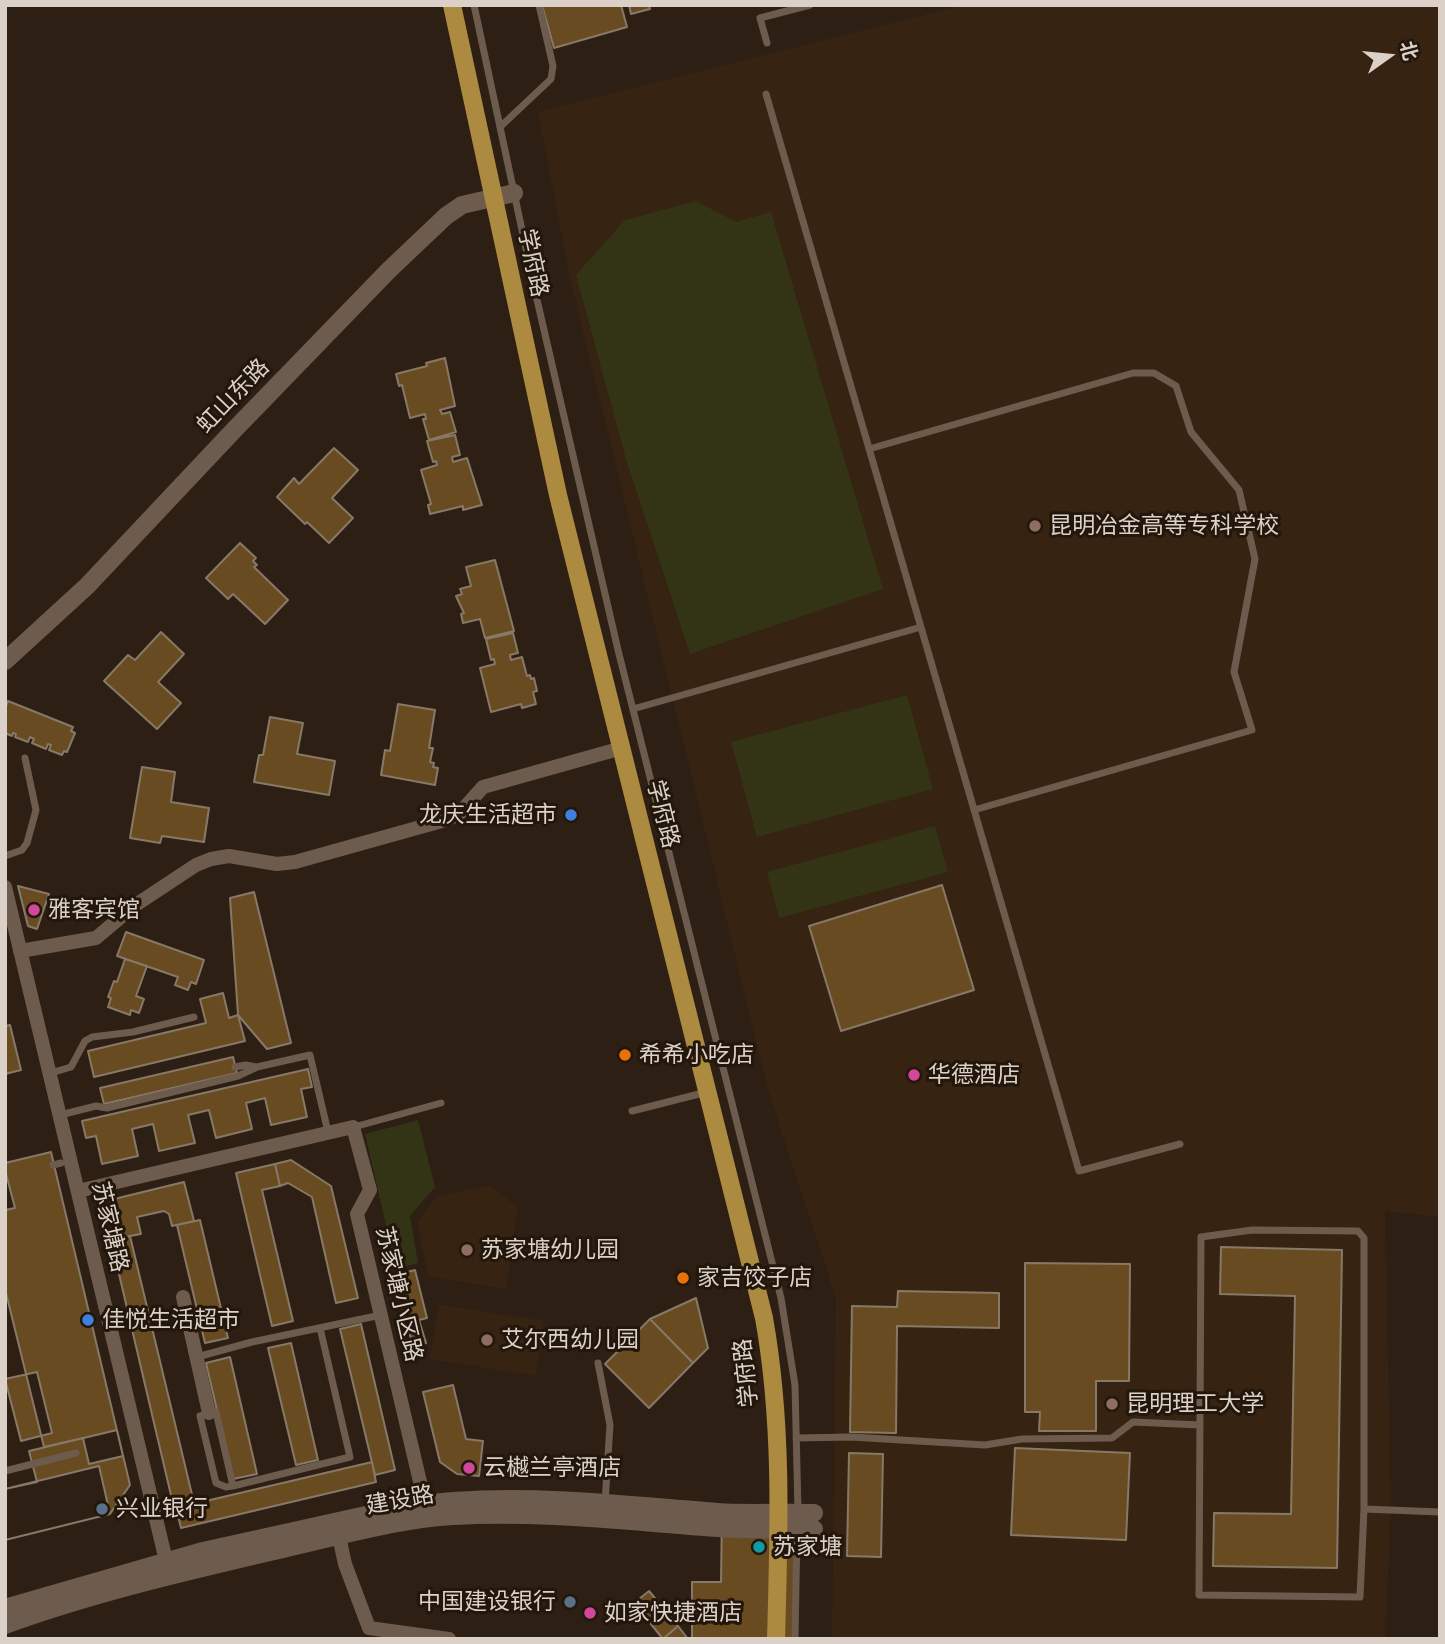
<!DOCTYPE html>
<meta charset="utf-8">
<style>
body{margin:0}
#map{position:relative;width:1445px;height:1644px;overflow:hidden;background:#2d1f13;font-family:"Golos Text","Noto Sans SC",sans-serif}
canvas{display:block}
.frame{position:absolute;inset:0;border:7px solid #dbd1c9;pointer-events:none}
.north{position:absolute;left:1354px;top:21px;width:70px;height:70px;-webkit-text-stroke:5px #23160a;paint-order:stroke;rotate:75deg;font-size:19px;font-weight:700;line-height:28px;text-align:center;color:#dbd1c9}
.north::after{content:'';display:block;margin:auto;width:24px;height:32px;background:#dbd1c9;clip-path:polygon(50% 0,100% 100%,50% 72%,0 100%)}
</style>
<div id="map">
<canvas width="1445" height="1644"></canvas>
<div class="frame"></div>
<div class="north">北</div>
</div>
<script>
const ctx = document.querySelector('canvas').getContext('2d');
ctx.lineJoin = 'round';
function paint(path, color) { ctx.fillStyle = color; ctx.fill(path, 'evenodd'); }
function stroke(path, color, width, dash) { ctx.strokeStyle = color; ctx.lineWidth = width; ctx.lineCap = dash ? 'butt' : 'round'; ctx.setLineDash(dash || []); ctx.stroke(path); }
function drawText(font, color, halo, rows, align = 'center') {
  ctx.font = font + ' "Golos Text","Noto Sans SC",sans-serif'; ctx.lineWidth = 6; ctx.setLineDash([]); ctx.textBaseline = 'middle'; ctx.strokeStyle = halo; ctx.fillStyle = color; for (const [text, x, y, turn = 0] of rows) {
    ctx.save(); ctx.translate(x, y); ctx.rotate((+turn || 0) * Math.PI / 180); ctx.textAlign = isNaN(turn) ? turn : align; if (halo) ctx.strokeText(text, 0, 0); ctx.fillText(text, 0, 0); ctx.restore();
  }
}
const built = new Path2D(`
 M964,5H1440V1217L1385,1211L1391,1510L1385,1639H832L836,1299L768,1090L569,274L538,112Z
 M489,1185L518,1207L506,1289L429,1277L417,1223L436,1197Z
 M439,1304L544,1321L536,1376L430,1359Z`);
const green = new Path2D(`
 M696,201L736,222L771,212L883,589L690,654L626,459L576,275L625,220Z
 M907,695L933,789L757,837L731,742Z
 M935,826L948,872L779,918L767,872Z
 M418,1120L435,1187L410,1216L418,1263L396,1269L365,1134Z`);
const building = new Path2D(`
 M542,5H621L627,27L554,48Z
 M629,5H649L650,9L631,14Z
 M445,358L455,406L440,410L442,414L450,412L456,432L429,440L423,419H426L425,414L410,418L402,385L399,386L396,374L427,366L426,363Z
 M455,435L460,455L452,457L453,462L467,458L482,505L463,510V506L430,514L428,505L431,504L421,470L437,465L436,461L433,462L427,441Z
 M334,448L358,470L332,498L353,518L329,543L307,522L305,524L277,497L294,478L299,484Z
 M240,543L256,558L253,561L257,565L254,567L288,600L265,624L233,594L228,599L206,578Z
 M495,560L514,631L485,638L480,619L463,623L461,614L464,613L456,596L462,594L460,589L471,586L466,567Z
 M161,632L184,654L158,682L181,703L157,729L104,681L128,655L135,660Z
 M513,633L518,653L510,655L511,660L522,657L527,676L530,675L531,679L534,678L537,691L533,692L536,704L522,708L521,704L491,712L480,668L495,664L494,659L491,660L486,639Z
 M8,701L73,727L71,731L75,733L67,752L64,751L62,755L49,750L51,745L48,744L46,749L32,743L34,739L30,737L28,742L15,737L16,734L13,733L12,736L5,733V708Z
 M398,704L435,710L429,748H433L430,762L434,763L433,767L438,768L435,785L381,775L385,750L390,751Z
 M270,717L303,723L297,754L335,761L329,795L254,782L259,755H263Z
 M142,767L175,772L171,802L209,808L204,842L162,836L160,843L130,838Z
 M942,885L974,990L841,1031L809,926Z
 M18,886L49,894L37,929L28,926Z
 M254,892L291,1043L267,1049L238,1015L230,898Z
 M126,932L204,960L196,984L191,982L188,990L175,985L178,977L117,956Z
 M125,959L147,966L136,996L144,999L139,1013L131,1010L130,1015L108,1007L111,998L108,997L114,981L117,982Z
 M223,993L229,1018L238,1015L245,1041L94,1077L88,1051L206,1023L200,999Z
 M10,1025L21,1070L5,1074V1026Z
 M233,1057L237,1073L104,1104L100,1088Z
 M308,1069L312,1087L301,1089L307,1117L271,1125L265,1098L246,1103L252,1129L216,1138L209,1110L188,1115L195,1143L159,1151L153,1124L132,1129L138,1156L102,1164L96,1136L86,1138L82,1121Z
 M51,1152L123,1456L89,1464L83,1438L44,1447L5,1289V1163Z
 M291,1160L331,1186L358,1298L336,1303L312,1197L288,1183L280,1186L275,1164Z
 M275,1164L280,1186L262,1190L293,1321L272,1326L236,1173Z
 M5,1170L15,1208L5,1210Z
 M184,1182L194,1221L172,1226L169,1214L164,1211L137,1217L141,1234L119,1238L110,1200Z
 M200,1220L228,1338L205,1343L177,1225Z
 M130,1236L194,1503L174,1508L111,1240Z
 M1221,1247L1342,1250L1337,1568L1213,1566L1214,1513L1291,1514L1295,1296L1220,1294Z
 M1025,1263L1130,1264L1129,1381H1096V1431H1039L1040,1412H1025Z
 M415,1270L427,1318L407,1323L395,1275Z
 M898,1291L999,1293V1328L897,1326L896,1433L850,1432L852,1306L897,1307Z
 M696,1298L708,1348L693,1363L650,1319Z
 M650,1319L693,1363L649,1408L605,1364Z
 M419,1320L426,1343L413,1347L407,1323Z
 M361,1324L395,1470L375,1475L340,1329Z
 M291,1343L318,1460L296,1465L268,1348Z
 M230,1357L257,1474L233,1479L206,1363Z
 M37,1372L52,1433L21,1441L5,1379Z
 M453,1385L466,1439L483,1441L479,1476L457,1474L440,1462L423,1392Z
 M117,1430L130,1485L110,1514L5,1540V1489L37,1482L29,1451Z
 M1015,1448L1130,1453L1126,1540L1011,1535Z
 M849,1453L883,1454L881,1557L847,1556Z
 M372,1462L376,1482L181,1528L176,1508Z
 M99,1466L110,1514L5,1540V1489Z
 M797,1510L794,1639H692V1582H721L722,1511Z
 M649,1591L678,1626L663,1639L634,1603Z
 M678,1626L688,1639H663Z`);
const lane = new Path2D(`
 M474,5L535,291L618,650L781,1298L795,1385L798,1511
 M767,43L760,18L810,5
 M766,94L1079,1171L1180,1144
 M500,127L551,79L553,66L539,5
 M869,449L1133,373H1154L1176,386L1191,432L1239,490L1255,559L1234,672L1252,730L974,810
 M633,709L921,627
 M5,856L22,850L27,843L36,810L25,758
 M235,1067L246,1065L256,1067
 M51,1073L71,1067L85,1041L92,1037L133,1032L194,1017
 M632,1111L707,1092
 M60,1115L96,1106L107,1108L238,1076L257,1067L310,1055L328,1132
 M354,1127L441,1103
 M53,1165L61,1163
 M197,1357L252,1342L381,1315
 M598,1363L610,1425L605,1503
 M796,1438L851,1437L985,1445L1022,1439L1112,1438L1133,1422L1200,1425
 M5,1471L76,1453
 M233,1486L226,1487L216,1483L200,1416L216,1412L233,1486L350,1457L320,1328
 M1364,1509V1238L1358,1231L1252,1230L1201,1237L1199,1595L1360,1597L1364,1509L1440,1512
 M795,1639L797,1530`);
const street = new Path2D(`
 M5,887L168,1569
 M20,951L96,938L134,906L196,865L211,859L229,856L277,864L295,862L442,821L458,815L483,787L622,748
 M78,1191L353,1127L370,1190L357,1214L425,1503
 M183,1297L209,1413
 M337,1527L345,1564L369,1628L449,1639`);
const secondary = new Path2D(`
 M5,661L87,586L235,429L389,270L446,216L462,205L514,193
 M5,1608L203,1551L402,1507C505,1490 614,1504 717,1512C749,1514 782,1512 814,1513
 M5,1625C96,1592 193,1570 287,1548C341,1536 398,1519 454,1516C542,1511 631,1522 719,1528C750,1530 782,1529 814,1529`);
const primary = new Path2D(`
 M452,5L558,495L764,1318C783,1424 779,1532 776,1639`);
const markers = [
 [1035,526,7,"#8d6e63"],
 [571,815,7,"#3f7fe0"],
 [34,910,7,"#d1479c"],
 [625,1055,7,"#e8710a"],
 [914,1075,7,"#d1479c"],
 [467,1250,7,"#8d6e63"],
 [683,1278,7,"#e8710a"],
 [88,1320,7,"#3f7fe0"],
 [487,1340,7,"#8d6e63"],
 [1112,1404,7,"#8d6e63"],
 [469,1468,7,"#d1479c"],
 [102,1509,7,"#5c6f8a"],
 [759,1547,7,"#0f9aa8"],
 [570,1602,7,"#5c6f8a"],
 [590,1613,7,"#d1479c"]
];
const streetNames = [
 ["学府路",533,263,78],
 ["虹山东路",233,396,-46],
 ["学府路",663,814,76],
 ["苏家塘路",110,1227,77],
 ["苏家塘小区路",399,1294,77],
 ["学府路",746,1373,-96],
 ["建设路",400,1500,-10]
];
const poiNames = [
 ["昆明冶金高等专科学校",1049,526],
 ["龙庆生活超市",557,815,"right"],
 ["雅客宾馆",48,910],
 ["希希小吃店",639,1055],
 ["华德酒店",928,1075],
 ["苏家塘幼儿园",481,1250],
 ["家吉饺子店",697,1278],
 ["佳悦生活超市",102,1320],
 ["艾尔西幼儿园",501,1340],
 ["昆明理工大学",1126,1404],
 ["云樾兰亭酒店",483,1468],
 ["兴业银行",116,1509],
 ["苏家塘",773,1547],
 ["中国建设银行",556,1602,"right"],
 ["如家快捷酒店",604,1613]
];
paint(built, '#362312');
paint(green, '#323415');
paint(building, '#694b22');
stroke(building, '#867968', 2);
stroke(lane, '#6d5c4e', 7);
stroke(street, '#6d5c4e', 14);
stroke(secondary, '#6d5c4e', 18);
stroke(primary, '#ac8a40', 18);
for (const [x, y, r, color] of markers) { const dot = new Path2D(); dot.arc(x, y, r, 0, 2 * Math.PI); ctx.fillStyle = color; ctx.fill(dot); stroke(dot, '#23160a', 2.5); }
drawText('23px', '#dbd1c9', '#23160a', streetNames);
drawText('23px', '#dbd1c9', '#23160a', poiNames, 'left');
</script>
